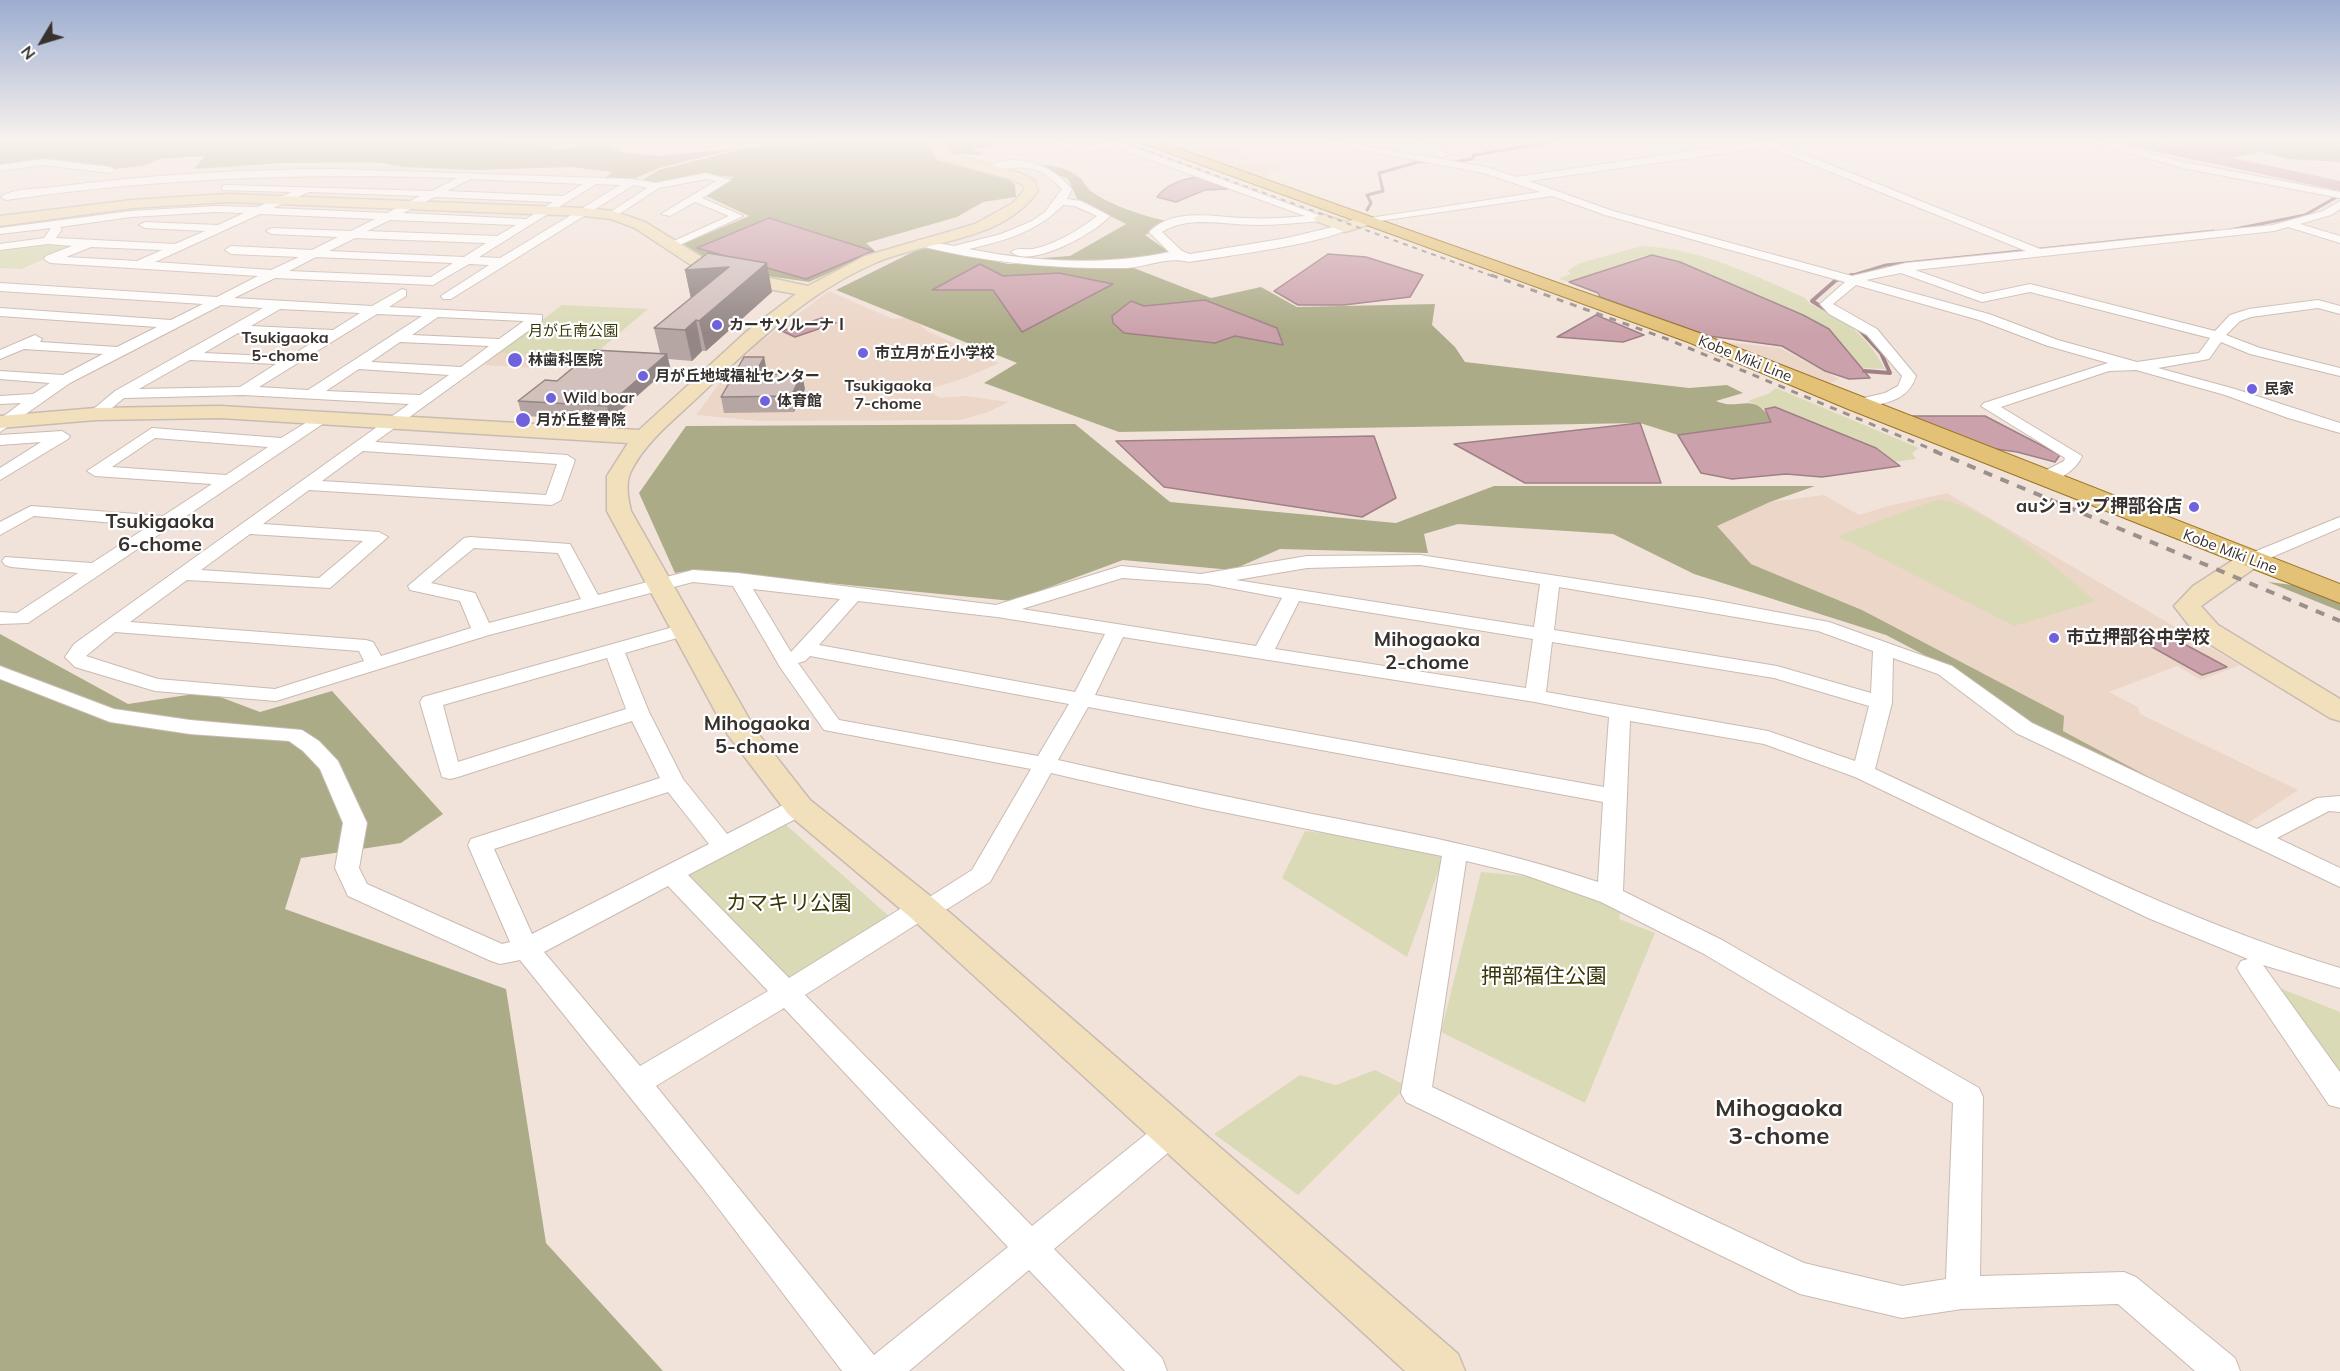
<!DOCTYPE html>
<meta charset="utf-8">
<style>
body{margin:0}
#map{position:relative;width:2340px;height:1371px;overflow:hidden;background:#f2e3da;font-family:Mulish,sans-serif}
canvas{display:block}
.north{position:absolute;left:12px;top:12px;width:60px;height:60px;-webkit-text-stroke:4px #fff;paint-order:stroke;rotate:232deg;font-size:16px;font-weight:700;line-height:24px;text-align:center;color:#38322f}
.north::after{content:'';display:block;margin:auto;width:21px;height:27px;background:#38322f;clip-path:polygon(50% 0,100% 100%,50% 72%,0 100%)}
</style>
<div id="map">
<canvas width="2340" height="1371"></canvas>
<div class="north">N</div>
</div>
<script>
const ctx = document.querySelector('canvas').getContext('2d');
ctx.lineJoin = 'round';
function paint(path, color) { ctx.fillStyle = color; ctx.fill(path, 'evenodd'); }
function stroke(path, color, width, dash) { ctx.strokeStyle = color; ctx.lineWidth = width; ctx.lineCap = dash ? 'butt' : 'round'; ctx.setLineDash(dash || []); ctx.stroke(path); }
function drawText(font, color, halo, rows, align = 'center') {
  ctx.font = font + ' Mulish,"Noto Sans JP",sans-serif'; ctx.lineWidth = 4.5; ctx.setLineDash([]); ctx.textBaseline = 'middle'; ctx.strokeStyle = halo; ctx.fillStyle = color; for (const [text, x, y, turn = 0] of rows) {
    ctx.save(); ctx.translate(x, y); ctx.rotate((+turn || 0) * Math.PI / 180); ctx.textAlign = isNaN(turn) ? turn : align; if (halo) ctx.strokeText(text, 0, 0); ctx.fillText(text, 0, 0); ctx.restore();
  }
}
const built = new Path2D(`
 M1197,143L1231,146L1251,156L1244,160L1277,162L1281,168L1263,177L1174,148L1178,144Z
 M829,291L893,319L911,317L927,331L999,363L965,378L926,390L941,398L965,396L1009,402L988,412L961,420L761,421L696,415L719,384L759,343Z
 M1714,341L1780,348L1839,379L1822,387Z
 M499,353L547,355L532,368L482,365Z
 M1947,493L2240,665L2201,680L2177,666L2109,692L2138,707L2140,714L2298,790L2242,827L2063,731L1862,610L1751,564L1716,526L1770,502L1824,495L1859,515L1888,506Z`);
const green = new Path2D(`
 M46,242L78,245L21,269L0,268V248Z
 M1642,246C1699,248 1754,275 1805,298L1809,303C1847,323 1864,331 1885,369L1862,368L1829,329L1680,262L1652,255L1644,256L1569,282L1559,279L1571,273L1567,271L1580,263Z
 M562,305L648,309L590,358L499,353Z
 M1776,388L1919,448L1912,453L1916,459L1894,462L1876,448L1775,407L1765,409L1748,401L1768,394Z
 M1939,499C1993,510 2053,566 2096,601L2014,626L1838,536Z
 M785,824L891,918L787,982L679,878Z
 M1305,831L1372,839L1445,853L1407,957L1282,878Z
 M1481,872L1536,877L1621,908L1619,919L1655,933L1585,1103L1441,1032Z
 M2267,983L2340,1012V1085Z
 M1375,1070L1407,1086L1298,1195L1214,1134L1300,1075L1336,1085Z`);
const forest = new Path2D(`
 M0,141H492L551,145L555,150L589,145L610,146L620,152L658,156L735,149L659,168L633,179H603L613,172L572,167L474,170L405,167L374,162L282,163L194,169L205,156L159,159L147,165L115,169L47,159L0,165Z
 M831,141H927L940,160L998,174L1015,184L1016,197L983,202L957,217L866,243L876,252L809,282L726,270L683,244L749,216L704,195L734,177L709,175L656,184L640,181L659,170L746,148Z
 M991,141L995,143L989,147L970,150L983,153L982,155L952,154L942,142Z
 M2159,141H2340V162L2289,159L2260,152L2231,158Z
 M1034,164C1048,165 1068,167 1079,177C1084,181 1086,187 1091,191C1109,205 1153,220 1175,222L1145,235L1172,254L1127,262L1014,260L1070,256L1126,224L1077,199L1068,179Z
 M925,246L1008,264L1126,265L1211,298L1261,287L1297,307L1435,304L1432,325L1455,347L1465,362L1689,388L1727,385L1743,393L1716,401C1740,412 1754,389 1772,422L1678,435L1640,423L1119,432L984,383L1017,363L836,290ZM980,264L1003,276L1059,273L1022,331L993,290L933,289ZM1205,300L1282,344L1234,336L1215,343L1124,333L1113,323L1144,306Z
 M1075,424L1170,502L1396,523L1494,486H1815L1770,502L1717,526L1751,564L1862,610L2064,716L2063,731L2203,806L2036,729L1951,669L1886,635L1694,574L1613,534L1458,524L1424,534L1428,553L1280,549L1232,570L1123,560L1012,601L694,570L675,573L639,493L686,426Z
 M2268,582L2293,585L2340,603V611Z
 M0,634L128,704L207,692L260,712L332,691L443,814L401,843L301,858L285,909L506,989L546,1243L663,1371H0Z`);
const water = new Path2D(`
 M1198,177L1228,189L1205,190L1176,202L1157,197C1167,184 1181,179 1198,177Z
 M769,218L873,251L806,279L697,248Z
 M1328,254L1366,257L1423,275L1410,297L1344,305H1298L1274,291Z
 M1652,255L1680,262L1803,315L1829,329L1870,378L1849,379L1825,371L1782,346L1709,336L1600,297L1598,293L1569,282Z
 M980,264L1003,276L1059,273L1113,284L1022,332L993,290H932Z
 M1205,300L1277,328L1283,345L1235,336L1215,343L1124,333L1113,323L1112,316L1131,301L1144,306Z
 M1596,315L1644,335L1623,342L1557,337Z
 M822,318L836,323L795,337L782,331Z
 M1775,407L1876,448L1900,466L1822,477L1786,474L1732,479L1701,473L1678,435L1771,422L1765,409Z
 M1897,416H1985L2060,455L2055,462L2017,452L1982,447Z
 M1640,423L1661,483H1525L1454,444Z
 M1374,436L1396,498L1362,517L1164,487L1116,441Z
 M2160,631L2227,667L2202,675L2136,638Z`);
const streamFar1 = new Path2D(`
 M1453,162L1472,159L1474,155L1558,141
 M1367,210L1371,203L1367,195L1383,191L1379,173L1418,162H1434
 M2230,230L2305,215L2340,195
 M1847,277L1886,265L2214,231`);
const stream = new Path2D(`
 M1830,312L1812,301L1836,280L1852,275
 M1857,327L1881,353L1890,373L1864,371`);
const river = new Path2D(`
 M2123,141H2154L2340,181V191L2131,146Z`);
const street = new Path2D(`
 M1049,141H1063L1079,148L1105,143L1103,141H1117L1327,218L1321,221C1299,223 1277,225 1255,225C1224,225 1190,215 1162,232L1182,251L1190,254L1287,238L1345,224L1351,227C1332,243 1219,257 1189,262C1167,256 1148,267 1126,268C1053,269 987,263 916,245V241L920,240L954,246L1001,234L1032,221L1045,212L1062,189C1037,162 1020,165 988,173L983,170C1011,149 1052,164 1072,189L1067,199L1081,201L1110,216C1095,233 1031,269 1011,252C1017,247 1025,250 1033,249C1056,244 1079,230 1097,216L1075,206L1063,205C1037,232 1004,241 969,249C1035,262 1103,266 1169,252L1149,232C1173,207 1214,217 1244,218C1264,219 1285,218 1305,216L1115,147L1078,154Z
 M1314,141H1337L1486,167L1516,177L1758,141H1780L1781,145L2040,249L2273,225L2323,211L2340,201V209L2331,215L2300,224L2340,236V243L2288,227L2274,231L1915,270L1983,294L2030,284L2215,331L2230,315L2249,309L2318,300L2340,306V314L2318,308L2251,317L2240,321L2226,335L2260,348L2340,368V376L2250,354L2221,342L2209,359L2158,368L2235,389L2340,423V433L2288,418L2225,395L2136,370L2109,371L2001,407L2082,456C2077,470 2053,486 2037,483L2035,479L2037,475L2064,461L2065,458L1981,406L1984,403L2108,363L2048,346L1979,320L1856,285L1833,304L1877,329L1916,376C1907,404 1881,403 1856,409L1851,407L1848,404L1851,401L1885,393L1898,386L1902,376L1867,335L1829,314L1820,304L1845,282L1605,215L1552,196L1359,224L1357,222L1363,219L1540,192L1484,173ZM1769,147L2026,251L1906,263L1852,276L1613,211L1529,181ZM1901,273L1982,302L2030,292L2210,338L2199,353L2137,362L2058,340L1989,314L1866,280Z
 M1408,141H1421L1449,155L1441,157Z
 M2088,141H2105L2183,162L2340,192V198L2182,168Z
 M44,159L110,167L115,170L110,173L44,165L0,171V165Z
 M337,169L632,179L656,183L706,173L731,180L702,198L743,216L671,249L667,248V244L729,216L695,202L670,216L661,214L716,181L706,179L659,188L613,218L609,217V213L647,188L634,185L592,211H584V207L620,185L596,184L479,257L500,258L576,212H584V216L451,299H443L441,296L489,265L469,264L433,285L275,278L234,298L372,306L402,289L406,290V296L389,307L542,315V321L375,442L567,455L575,460L561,500L552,505L309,490L263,524L379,532L388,537L330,588L187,580L130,622L366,640L373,642L381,656L471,628L460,601L410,590L408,586L464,538L470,537L570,544L598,595L693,570L738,573L996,605L1121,566L1201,574L1307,556L1420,555L1702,598L1829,622L1952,666L2032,723L2257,829L2317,798L2340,796V812L2329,811L2277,838L2340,868V887L2016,733L1938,674L1893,658L1892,703L1875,769C2028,840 2178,919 2340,968V988L2263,965L2340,1072V1108L2329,1105L2241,975L2237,968L2241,961L2248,959L2148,918L1855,777L1764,744L1630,721L1623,891L1722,940L1979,1088L1983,1097L1980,1276L2124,1272L2136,1277L2235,1358L2240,1371H2195L2118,1304L1962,1309L1902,1318L1800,1294L1406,1102L1401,1093L1442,856L1203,808L1051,773L990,882L949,908L931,915L805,995L1032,1226L1160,1123L1171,1119L1182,1123L1186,1132L1182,1141L1054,1249L1162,1358L1167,1371H1125L1029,1270L909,1371H842L703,1188L520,960L500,964L491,961L348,896L335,868L343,823L320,769L303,751L289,741L190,734L110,722L0,679V666L114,709L190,720L302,730L319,741L338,761L367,823L359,868L367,884L502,944L510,942L468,845L471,839L660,778L632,721L458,777L450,779L442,777L420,702L423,697L684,624L691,626L694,630L691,634L625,653L649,712L683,779L727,834L791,801L799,799L807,801L811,807L807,813L688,875L789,978L913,901L931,896L972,870L1031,769L824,730L780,667L733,586L693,582L489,635L276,701L155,691L75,667L65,657L74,644L409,404L243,395L124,398L101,417H91L88,414L91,411L115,391L263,308L221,305L70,383L0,432V419L21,403L0,404V396L33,394L50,383L0,379V371L63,375L103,354L24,349L0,359V350L35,335L42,339L40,342L117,347L157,327L0,316V308L171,320L203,304L0,291V283L217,297L258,276L50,263L44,259L46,256L72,246L48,244L0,250V244L44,238L51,228L0,234V228L131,211L215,206L257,207L292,192L222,190V186L226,185L432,191L457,178C301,173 160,178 6,200L1,197C12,188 39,189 54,187C148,175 242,169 337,169ZM471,179L583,184L563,196L447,191ZM309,192L420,196L387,213L273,208ZM435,197L553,202L526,219L403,213ZM215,212L244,213L218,225L145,222L139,225L145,228L205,231L175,244L56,238L62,229L60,227L131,217ZM260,214L375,219L351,231L272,228L266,231L272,234L338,237L312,250L231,246L225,250L231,254L299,257L271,270L155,262ZM390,220L516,225L497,236L367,231ZM355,238L486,243L464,257L329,251ZM91,247L162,250L137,261L66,257ZM316,257L453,263L431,277L289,271ZM280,309L360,313L333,330L251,326ZM377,314L422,316L308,390L259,387ZM438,317L524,321L499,339L412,335ZM238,333L321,337L289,357L204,353ZM400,342L489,346L461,367L371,362ZM190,360L276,364L240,387L139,389ZM359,369L449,375L420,395L326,391ZM363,451L557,464L546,495L322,481ZM250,534L363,541L319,578L201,570ZM474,548L558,553L581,599L489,623L475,593L431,583ZM1420,565L1540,584L1534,627L1236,580L1307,568ZM1122,578L1208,584L1282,598L1256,646L1022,609ZM1559,587L1818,631L1873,651L1871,693L1777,666L1554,630ZM753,589L840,599L791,652ZM858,601L997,617L1105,634L1075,692L819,645ZM1299,601L1533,639L1526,688L1275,649ZM115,632L359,651L364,661L275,689L158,679L86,656ZM1123,637L1535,702L1609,717L1604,787L1095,695ZM1552,642L1774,678L1869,706L1855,761L1768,731L1546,692ZM810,656L1069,704L1038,756L839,720L798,663L805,661ZM607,658L626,709L458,762L443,705ZM1088,707L1603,802L1598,882C1503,850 1406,832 1307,813C1224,796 1141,779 1058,760ZM668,792L709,844L532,934L494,849ZM1466,861L1525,875L1601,902L1704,954L1953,1103L1946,1279L1902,1286L1804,1263L1432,1087ZM668,886L768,991L640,1066L544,952ZM784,1008L1008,1247L874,1355L656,1086Z
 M322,413L330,418L327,421L28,623L0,624V612L17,613L78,573L11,567L5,565L2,561L5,557L92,563L149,526L34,516L0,535V522L31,506L163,516L212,484L95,476L87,471L152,428L281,438ZM155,438L268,447L226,475L112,467Z
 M62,431L70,436L68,439L0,480V468L41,442L0,445V435Z
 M2340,517V528L2256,564L2250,565L2241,560L2244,556Z`);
const secondary = new Path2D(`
 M927,141H940L947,153L1020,173L1034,180L1038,191C1000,243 930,239 875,263C806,293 752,346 698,397C675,419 646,441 631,471C625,483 628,498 631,511L756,731L810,800L934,899L1458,1354L1465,1371H1405L910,917L788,814L728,735L607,511V476L628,443L220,418L96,420L0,428V416L96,408L220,406L639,430L746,332L796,294L735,283L706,275L635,228L611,219L584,216L228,202L132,208L0,226V216L132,200L228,194L584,208L613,211L645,222L718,267L808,286L865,256L975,224L1013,203L1024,190L1023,185L1010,179L937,159Z
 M1321,214L1346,222L1363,217L1371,222L1368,225L1345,232L1316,221L1314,218Z
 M2250,553L2259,555L2262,560L2259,565L2201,606L2218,625L2340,699V721L2330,718L2198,637L2174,606L2193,586L2241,555Z`);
const primary = new Path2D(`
 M1136,141H1157L1702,334L2340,584V603L1848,409L1688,342Z`);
const railFar2 = new Path2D(`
 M1121,141L1495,277`);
const railFar1 = new Path2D(`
 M1491,275L1667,339L1938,452`);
const rail = new Path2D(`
 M1934,451L2340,621`);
const wall = new Path2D(`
 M685,270L772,292L706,351H702L692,361L668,359L670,367L610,420L522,416L518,401L557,381L660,353L654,328L691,298Z
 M764,357L767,372L766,374L805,389L794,412L724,413L721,397Z`);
const shadedWall = new Path2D(`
 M767,263L772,292L706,351L699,321L691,299L685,270Z
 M696,320L702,351L692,361L685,330Z
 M667,354L670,367L610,420L607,406Z
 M764,357L767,372L758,390L755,374Z
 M802,374L805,389L794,412L791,396Z`);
const building = new Path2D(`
 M708,253L767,263L699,321L696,320L685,330L654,328L729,267L685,270Z
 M594,350L667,354L607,406L518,401L545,380L557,381Z
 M744,357H764L755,374H802L791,396L721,397Z`);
const markers = [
 [717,325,6,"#7062dc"],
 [863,353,6,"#7062dc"],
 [515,360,8,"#7062dc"],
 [643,376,6,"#7062dc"],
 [2252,389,6,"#7062dc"],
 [551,398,6,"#7062dc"],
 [765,401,6,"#7062dc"],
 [523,420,8,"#7062dc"],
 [2194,507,6,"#7062dc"],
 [2054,638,6,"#7062dc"]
];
const farPoinames = [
 ["カーサソルーナⅠ",729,325],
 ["市立月が丘小学校",875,353],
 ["林歯科医院",528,360],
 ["月が丘地域福祉センター",655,376],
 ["民家",2264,389],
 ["Wild boar",563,398],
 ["体育館",777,401],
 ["月が丘整骨院",536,420]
];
const farParknames = [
 ["月が丘南公園",573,331]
];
const farStreetnames = [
 ["Kobe Miki Line",1745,359,22],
 ["Kobe Miki Line",2230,552,21]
];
const farNeighbourhoodnames = [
 ["Tsukigaoka",285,338],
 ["5-chome",285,356],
 ["Tsukigaoka",888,386],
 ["7-chome",888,404]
];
const poiNames = [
 ["auショップ押部谷店",2182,507],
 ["市立押部谷中学校",2066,638,"left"]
];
const neighbourhoodNames = [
 ["Tsukigaoka",160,522],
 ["6-chome",160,545],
 ["Mihogaoka",1427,640],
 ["2-chome",1427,663],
 ["Mihogaoka",757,724],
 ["5-chome",757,747]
];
const nearParknames = [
 ["カマキリ公園",789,904],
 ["押部福住公園",1544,977]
];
const nearNeighbourhoodnames = [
 ["Mihogaoka",1779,1109],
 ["3-chome",1779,1137]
];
paint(built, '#ecd6c8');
paint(green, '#dadab6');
paint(forest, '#acab87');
paint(water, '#cba2ac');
stroke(water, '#9f8086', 1.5);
stroke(streamFar1, '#9f8086', 3);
stroke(stream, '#9f8086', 4);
paint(river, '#cba2ac');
stroke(street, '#c9bbb2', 2);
stroke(secondary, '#c9bbb2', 3);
stroke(primary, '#9b7423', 2);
paint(street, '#fff');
paint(secondary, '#f1e0bb');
paint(primary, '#e3c177');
stroke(railFar2, '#9b908a', 2, [5, 5]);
stroke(railFar1, '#9b908a', 3, [7, 7]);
stroke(rail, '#9b908a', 4, [9, 9]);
paint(wall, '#b5a5a3');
paint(shadedWall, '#938684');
paint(building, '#d2c0bd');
stroke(building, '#938684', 1.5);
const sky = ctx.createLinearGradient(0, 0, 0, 333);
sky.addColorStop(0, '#9cadd0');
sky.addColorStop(0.42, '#f9f2ee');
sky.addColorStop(1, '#f9f2ee00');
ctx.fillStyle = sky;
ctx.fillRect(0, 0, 2340, 333);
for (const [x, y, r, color] of markers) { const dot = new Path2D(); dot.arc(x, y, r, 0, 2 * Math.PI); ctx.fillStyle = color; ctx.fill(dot); stroke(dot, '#fff', 2); }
drawText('bold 15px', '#38322f', '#fff', farPoinames, 'left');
drawText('15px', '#393607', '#fff', farParknames);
drawText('15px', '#38322f', '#fff', farStreetnames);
drawText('bold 16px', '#38322f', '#fff', farNeighbourhoodnames);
drawText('bold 18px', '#38322f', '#fff', poiNames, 'right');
drawText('bold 20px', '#38322f', '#fff', neighbourhoodNames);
drawText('21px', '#393607', '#fff', nearParknames);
drawText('bold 24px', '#38322f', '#fff', nearNeighbourhoodnames);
</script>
